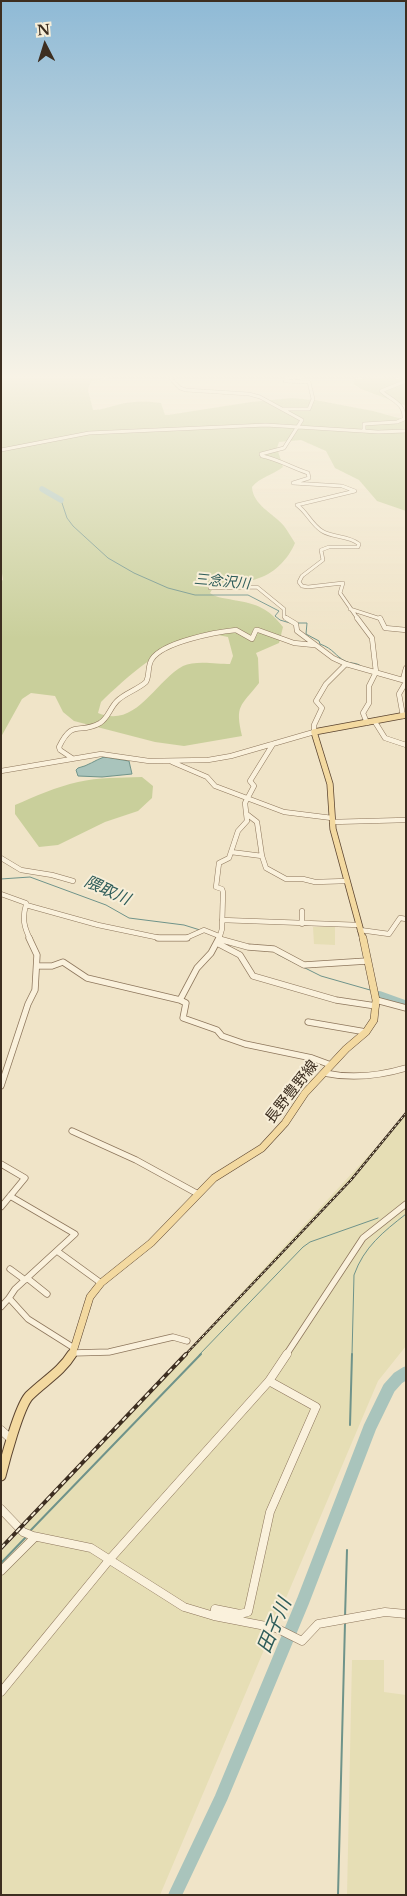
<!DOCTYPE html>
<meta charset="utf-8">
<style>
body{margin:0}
#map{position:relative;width:407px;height:1896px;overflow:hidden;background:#f0e4c8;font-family:"Libre Baskerville",serif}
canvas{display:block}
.frame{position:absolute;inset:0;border:2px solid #3d2e20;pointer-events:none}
.north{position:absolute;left:20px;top:20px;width:50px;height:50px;-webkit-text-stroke:4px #f7eed8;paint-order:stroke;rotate:355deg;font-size:14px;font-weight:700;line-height:20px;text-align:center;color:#3d2e20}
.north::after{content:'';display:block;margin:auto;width:18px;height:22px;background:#3d2e20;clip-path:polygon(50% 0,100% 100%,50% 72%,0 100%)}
</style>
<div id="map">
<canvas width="407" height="1896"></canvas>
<div class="frame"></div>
<div class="north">N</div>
</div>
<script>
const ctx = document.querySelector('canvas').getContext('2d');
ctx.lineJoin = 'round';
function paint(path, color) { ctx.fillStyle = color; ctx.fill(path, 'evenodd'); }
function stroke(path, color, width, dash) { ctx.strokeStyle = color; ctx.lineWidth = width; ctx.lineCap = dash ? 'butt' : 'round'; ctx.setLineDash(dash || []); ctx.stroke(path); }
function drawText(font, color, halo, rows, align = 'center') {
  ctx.font = font + ' "Libre Baskerville","Noto Sans JP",serif'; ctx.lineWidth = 4; ctx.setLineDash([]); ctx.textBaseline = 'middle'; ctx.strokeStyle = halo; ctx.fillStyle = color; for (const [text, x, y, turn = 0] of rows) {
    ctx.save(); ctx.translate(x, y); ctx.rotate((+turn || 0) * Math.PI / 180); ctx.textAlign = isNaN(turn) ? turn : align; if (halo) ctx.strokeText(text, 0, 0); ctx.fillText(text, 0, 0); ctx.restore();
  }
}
const farmland = new Path2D(`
 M313,927H335V945L314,944Z
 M406,1115V1346L378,1381L160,1895H1V1552Z
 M352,1660H384V1692L406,1695V1895H347Z`);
const green = new Path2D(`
 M1,374H122L91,382L88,390L93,410C104,410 114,405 125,403C137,401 149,401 161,403L165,415H168L251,402L292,398L315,400L373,411L406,420V511L377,501L359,480L335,468L326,451L301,440L279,442L277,448L283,467C273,475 260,477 252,487C253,505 273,513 284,526C288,531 291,537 295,543C289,558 275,573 259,578C245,584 228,583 213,588L210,593C217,598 225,598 233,600C258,604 268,608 283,627L279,643L256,653L258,658L259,683C240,707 235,705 242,736L184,746L155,742L74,721L63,712L55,696L31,693L22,699L1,737V581L3,580L1,566ZM213,634L228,637L233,656L230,664C217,664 195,660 183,666C154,682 136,729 98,713L101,702L105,698C136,669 169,640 213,634Z
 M403,374H406V406L361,389L353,384L354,379L379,377L404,379Z
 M142,777L153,786L152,798L138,811L105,822L58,845L39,847L15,814V805C36,796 56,787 78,782C99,777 120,778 142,777Z`);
const water = new Path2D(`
 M104,757L129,761L132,774L102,777L78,776L76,770L78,768C88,766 95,760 104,757Z`);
const streamFar1 = new Path2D(`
 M61,500L67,518L73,526L108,558L134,573L168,588L195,595H248L279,611L275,616L280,620L290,623
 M297,623H307L306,634L319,641L320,644C334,649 335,656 345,661C350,664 356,662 361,666
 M1,879L30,877L106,905L129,918L184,925L200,930
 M277,954L321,976L370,990
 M199,1355L303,1247L310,1242L378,1218
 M352,1355L354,1275C364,1247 383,1232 406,1214`);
const stream = new Path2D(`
 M350,1425L352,1354
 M30,1531L201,1354
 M1,1563L26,1537
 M345,1617L347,1550
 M338,1895L345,1623`);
const riverFar2 = new Path2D(`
 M42,489L61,500`);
const riverFar1 = new Path2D(`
 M379,996L404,1005`);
const river = new Path2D(`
 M175,1895L221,1798L303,1601L370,1427L389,1388L398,1378L406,1373`);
const minorFar3 = new Path2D(`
 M171,379L180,388L186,390L249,394L260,397L302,420L284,448L261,454L262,456C278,459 292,468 308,473L309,478L293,483L342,486L355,491L297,505
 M283,409H309L313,399L309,382L285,381L287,378L303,376
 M364,431V424L397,422L404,419C405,403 391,400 381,391L406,381
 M1,450L89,433L266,425L378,432L406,431
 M297,505C307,512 311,524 322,531C333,538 348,535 359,544L358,547H329L321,550L323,560L302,576L299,582L302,586L308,587L343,583L340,593L358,619
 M210,588L257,587L284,609V617L288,619
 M350,609L381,619`);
const minorFar2 = new Path2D(`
 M357,618L372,638L376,672L369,686V703L363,713L367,723
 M380,618L385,628L406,630
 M346,664L406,681
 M403,679L406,668
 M403,716L399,694L406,682
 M375,722L385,738L406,745
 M72,758L60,750L59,747C73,718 79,735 100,723C108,718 110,708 117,701C125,693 137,690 146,682C150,675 147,666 152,659C163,642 216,632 236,630L252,639L256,630H258L294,643L314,645
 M172,762L207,777L215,786L284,812L332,818
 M1,771L101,754L149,761L208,760L231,756L314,732V725L322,708L316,701L326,684L346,664L333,658L297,631L296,624L286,618
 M248,815L257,822L262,856
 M332,822L406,820
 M231,852L262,856L266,868L286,879H303L315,882L347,881
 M1,858L21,870L52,875L73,881
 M1,894L26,903V905L98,925L160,938H186L204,930L219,936
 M26,905C22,918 24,927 30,939
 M302,911V924
 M222,920L359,925
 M360,930L389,934L400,918L406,919
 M219,939L222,929L223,892L222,889L216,887L219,863L229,858L238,831L247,821L245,803L254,786L250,781L273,744`);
const minorFar1 = new Path2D(`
 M158,938H187
 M219,939L248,947L274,949L304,965L367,961
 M217,943L240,955L253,976L336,1000L376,1006
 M37,966H52L63,962L87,978L180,1000L186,1003L183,1018L217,1030L222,1036L245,1044L312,1058L331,1065
 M180,1000L197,968L211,953L219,938
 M376,1000L406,1008
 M308,1022L366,1032
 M324,1073C352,1079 379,1076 406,1068
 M1,1086L28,1004L35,990L37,955L29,938
 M72,1131L136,1160L198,1194
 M1,1164L25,1178L1,1207
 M57,1251L101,1283
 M10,1269L25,1280
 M27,1278L47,1294
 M9,1298L15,1289L75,1234L10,1196
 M1,1307L9,1298L28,1319L74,1348
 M73,1353L109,1352L173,1337L187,1341
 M286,1355L363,1238L406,1204`);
const minor = new Path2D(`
 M1,1430L11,1439
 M1,1509L23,1532L33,1536L91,1548L184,1607L214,1616L276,1628L302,1641L318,1624L385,1612L406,1614
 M1,1571L35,1537
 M214,1616L215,1609L240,1614L248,1612L270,1512L316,1407L269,1381
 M1,1692L110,1559L269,1381L287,1354`);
const majorFar2 = new Path2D(`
 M363,939L333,829L330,784L314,732L406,715`);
const majorFar1 = new Path2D(`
 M72,1355L90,1297L101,1283L151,1243L214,1178L262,1148L285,1123L305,1093L346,1049L366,1032L374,1020L376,1000L363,938`);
const major = new Path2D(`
 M1,1476C5,1460 19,1407 29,1396C44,1381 61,1372 72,1354`);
const railFar1 = new Path2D(`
 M185,1355L351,1180L406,1113`);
const rail = new Path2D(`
 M1,1548L186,1354`);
const farWaternames = [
 ["三念沢川",222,582,5]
];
const streetNames = [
 ["長野豊野線",292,1092,-52]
];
const waterNames = [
 ["隈取川",107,891,24]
];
const nearWaternames = [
 ["田子川",275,1626,-67]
];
paint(farmland, '#e6deb5');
paint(green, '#c9cf9b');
paint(water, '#a9c4bc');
stroke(water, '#6f938a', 1);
stroke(streamFar1, '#6f938a', 1);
stroke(stream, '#6f938a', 2);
stroke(riverFar2, '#a9c4bc', 5.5);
stroke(riverFar1, '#a9c4bc', 10);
stroke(river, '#a9c4bc', 13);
stroke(minorFar3, '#8d765c', 4);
stroke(minorFar2, '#8d765c', 5.5);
stroke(minorFar1, '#8d765c', 7);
stroke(minor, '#8d765c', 9);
stroke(majorFar2, '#5b4430', 7);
stroke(majorFar1, '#5b4430', 8);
stroke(major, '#5b4430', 11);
stroke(minorFar3, '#faf1dc', 3);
stroke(minorFar2, '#faf1dc', 4.5);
stroke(minorFar1, '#faf1dc', 5.5);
stroke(minor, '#faf1dc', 8);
stroke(majorFar2, '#f3d9a0', 5.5);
stroke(majorFar1, '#f3d9a0', 7);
stroke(major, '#f3d9a0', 9);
stroke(railFar1, '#3d2e20', 2.5);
stroke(rail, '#3d2e20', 4);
stroke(railFar1, '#f7eed8', 1, [2.5]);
stroke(rail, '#f7eed8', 2, [5.5]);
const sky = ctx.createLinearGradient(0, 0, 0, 639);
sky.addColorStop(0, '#8fbad6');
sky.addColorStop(0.59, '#f8f3e6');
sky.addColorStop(1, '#f8f3e600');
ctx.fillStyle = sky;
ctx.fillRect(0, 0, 407, 639);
drawText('italic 14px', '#2f5d5a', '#f7eed8', farWaternames);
drawText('15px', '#3d2e20', '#f7eed8', streetNames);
drawText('italic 16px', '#2f5d5a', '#f7eed8', waterNames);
drawText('italic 19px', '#2f5d5a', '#f7eed8', nearWaternames);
</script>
